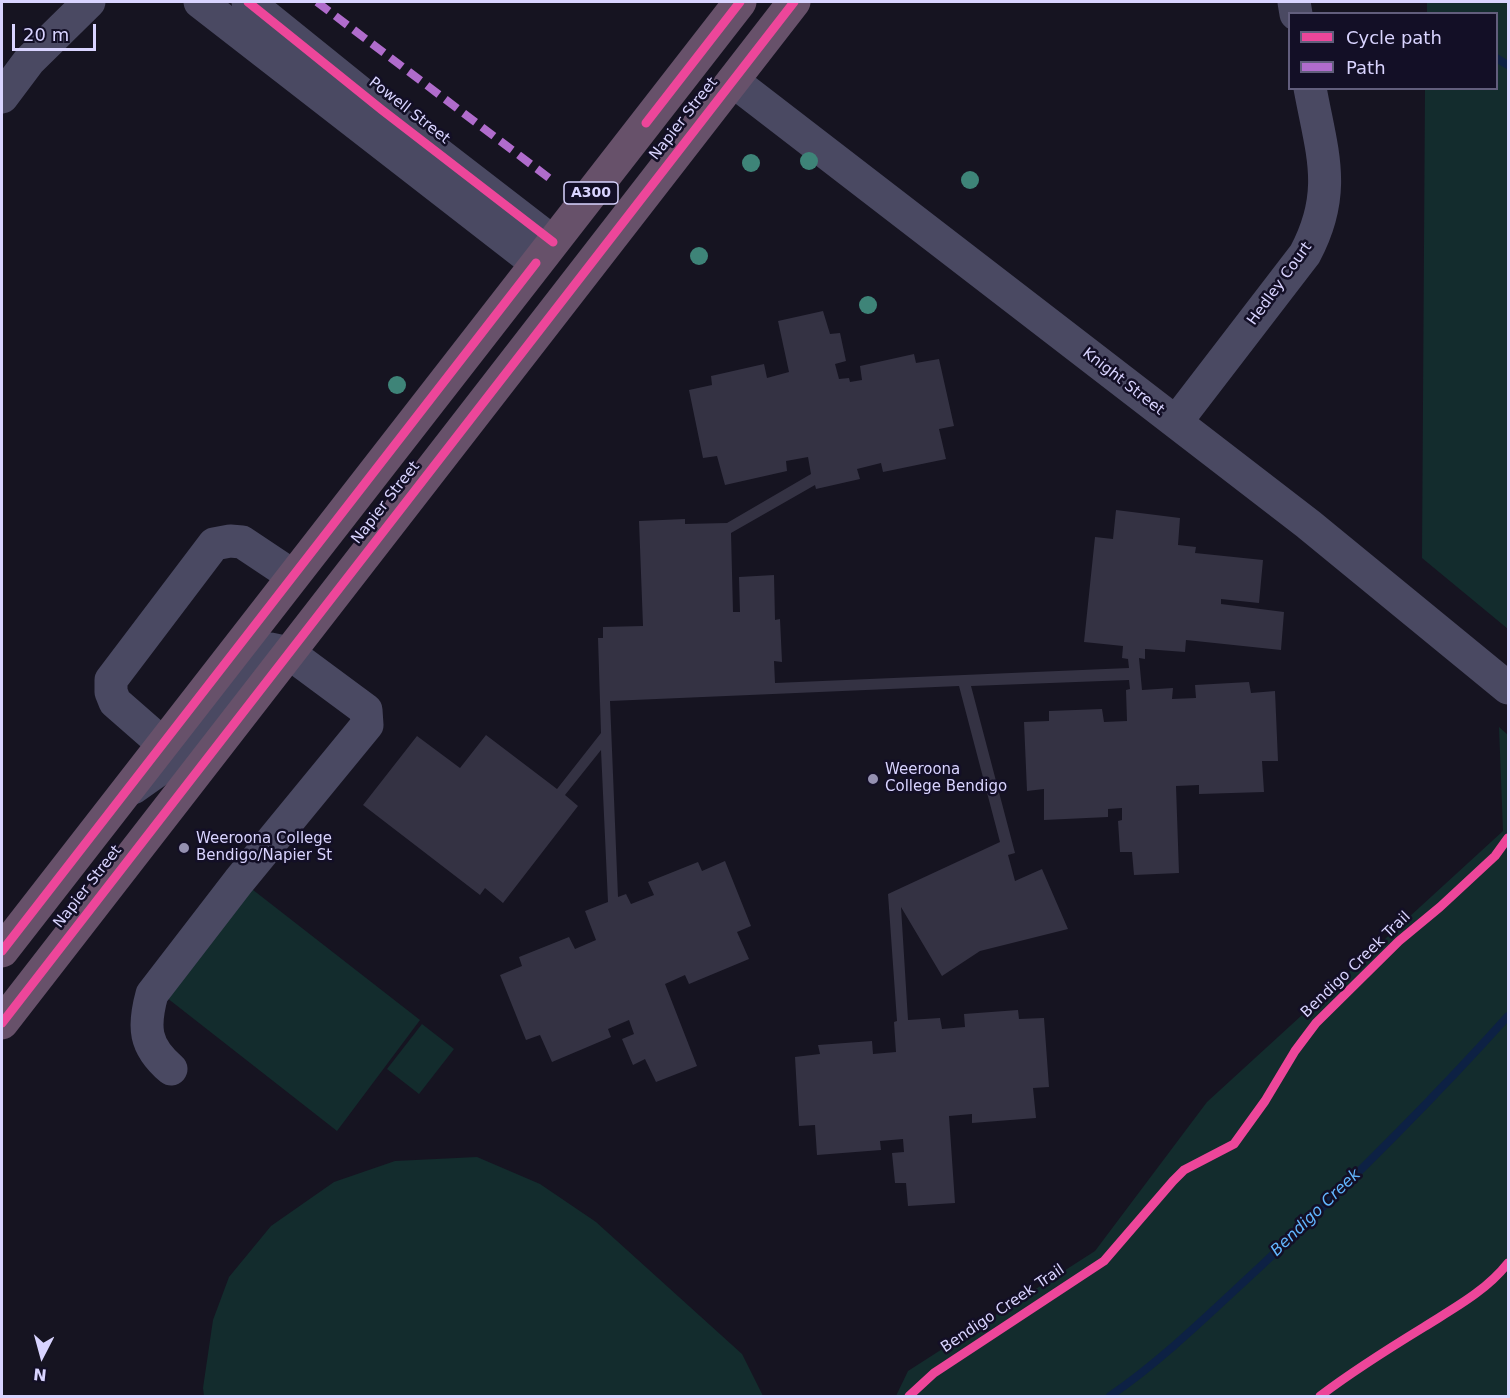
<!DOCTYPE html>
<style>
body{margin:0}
#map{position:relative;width:1510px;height:1398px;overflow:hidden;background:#161421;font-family:"DejaVu Sans",sans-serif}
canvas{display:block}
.frame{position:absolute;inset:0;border:3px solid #d9d4ff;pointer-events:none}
.legend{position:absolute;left:1288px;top:12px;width:210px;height:78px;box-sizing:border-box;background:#130f26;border:2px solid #625e7d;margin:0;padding:8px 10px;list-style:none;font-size:18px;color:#d9d4ff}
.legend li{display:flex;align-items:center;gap:12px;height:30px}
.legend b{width:30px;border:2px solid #625e7d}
.north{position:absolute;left:12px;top:1326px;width:60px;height:60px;-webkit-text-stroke:4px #130f26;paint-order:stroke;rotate:186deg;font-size:16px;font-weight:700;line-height:24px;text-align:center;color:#d9d4ff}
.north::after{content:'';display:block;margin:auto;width:21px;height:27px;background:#d9d4ff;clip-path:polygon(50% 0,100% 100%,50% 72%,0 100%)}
.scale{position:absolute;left:12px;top:24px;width:84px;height:27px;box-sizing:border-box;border:3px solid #d9d4ff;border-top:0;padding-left:8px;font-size:18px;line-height:21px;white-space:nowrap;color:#d9d4ff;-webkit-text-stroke:4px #130f26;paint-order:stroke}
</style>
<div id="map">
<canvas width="1510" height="1398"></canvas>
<div class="frame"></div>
<ul class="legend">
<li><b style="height:8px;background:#ed469a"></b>Cycle path</li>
<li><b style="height:8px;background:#b06ccc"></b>Path</li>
</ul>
<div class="north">N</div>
<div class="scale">20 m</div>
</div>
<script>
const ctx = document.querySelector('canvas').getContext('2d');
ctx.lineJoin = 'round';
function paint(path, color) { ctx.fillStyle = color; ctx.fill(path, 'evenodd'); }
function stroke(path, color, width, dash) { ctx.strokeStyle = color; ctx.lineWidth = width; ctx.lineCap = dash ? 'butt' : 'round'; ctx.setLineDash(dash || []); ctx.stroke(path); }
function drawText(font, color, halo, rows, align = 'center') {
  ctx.font = font + ' "DejaVu Sans",sans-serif'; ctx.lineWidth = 5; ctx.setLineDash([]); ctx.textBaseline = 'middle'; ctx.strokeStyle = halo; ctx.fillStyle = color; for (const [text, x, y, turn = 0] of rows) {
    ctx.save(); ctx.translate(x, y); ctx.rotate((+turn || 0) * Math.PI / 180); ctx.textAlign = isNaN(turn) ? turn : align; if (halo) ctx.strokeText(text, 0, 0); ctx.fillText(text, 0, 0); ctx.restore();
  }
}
const green = new Path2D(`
 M1427,2H1508V629L1422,558L1425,89L1496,88V14L1427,13Z
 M1499,727L1508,735V1396H896L908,1371L1095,1251L1207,1102L1503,831Z
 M248,886L420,1020L337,1131L162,994Z
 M422,1024L454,1049L419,1094L387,1069Z
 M477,1157L540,1184L596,1222L742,1354L763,1396H204L203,1388L213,1320L229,1277L271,1226L334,1182L395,1161Z`);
const stream = new Path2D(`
 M1496,58L1508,65
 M1110,1396C1165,1358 1213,1310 1262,1265C1347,1185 1430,1103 1508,1016`);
const building = new Path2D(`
 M823,311L830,334L840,333L846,361L835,364L839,379L849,378L850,382L862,380L860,366L914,354L916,363L939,359L954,426L939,429L946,459L883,472L881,463L857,469L860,479L816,489L815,485L731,533L733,612H740L739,577L774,575L775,620L780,619L782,662L774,661L775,683L1129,668L1128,659L1122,658L1123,646L1084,642L1095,537L1113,539L1116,510L1180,518L1178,545L1196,547L1195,553L1263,560L1259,603L1221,599V604L1284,612L1281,650L1186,640L1185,652L1145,649V659L1139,658L1142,690L1173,688L1172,699L1196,698L1195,685L1249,682L1251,693L1275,691L1278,761H1262L1264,792L1199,794V785L1176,786L1179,873L1134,875L1132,852H1120L1118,821L1122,820V808L1108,809V817L1044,820V789L1027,791L1024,722L1049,721V711L1102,709L1104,722L1127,721L1126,690L1130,689L1129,680L971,686L1015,853L1008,855L1015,881L1042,869L1068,929L980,951L942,976L901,907L908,1020L940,1018L942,1029L965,1027L964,1014L1018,1010L1019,1019L1044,1018L1049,1087L1033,1088L1036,1118L972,1123V1114L949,1116L955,1203L908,1206L906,1183H895L892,1153L904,1152L903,1139L880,1141L881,1150L817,1155L815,1125L799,1126L795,1057L820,1054L818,1045L872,1041L873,1054L896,1052L894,1022L897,1021L888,894L1000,842L959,686L610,701L618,897L626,894L631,904L654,895L648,882L698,862L702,871L725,861L751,926L737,932L749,959L689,984L685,975L665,984L697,1066L656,1082L645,1059L633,1065L622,1039L634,1034L629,1020L608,1029L611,1037L552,1062L540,1035L526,1040L500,975L522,966L519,957L569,937L575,949L596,940L585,911L608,902L601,750L565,795L578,806L503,903L485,888L480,895L363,805L417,736L460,768L486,735L557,789L601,733L598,638H603V627L643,626L639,521L685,519V524L727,523L811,474L808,457L786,461L787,471L725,485L717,456L703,458L689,390L712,385L711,376L764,364L767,378L789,372L778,321Z`);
const minor = new Path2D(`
 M200,2L536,263
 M248,2L382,110L553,242
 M1294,2L1296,14
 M733,81L1308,524L1508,688
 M2,97L29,61L89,2
 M1176,422L1305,254C1338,192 1322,153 1310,88
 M163,744L115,702L111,692V680L214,544L230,541L242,542L293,576
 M133,788L174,759L246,664L254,656L270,649L289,653L366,710L367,725L239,881L152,994C143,1027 144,1046 171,1069`);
const highway = new Path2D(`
 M2,951L740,2
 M2,1023L794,2`);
const quiet = new Path2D(`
 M317,2L553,181`);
const cycleway = new Path2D(`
 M248,2L382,110L553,242
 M646,123L740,2
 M2,951L536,263
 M2,1023L794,2
 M909,1396L934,1373L1104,1261L1173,1181L1184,1170L1234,1144L1265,1101L1295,1051L1316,1023L1399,941L1440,907L1495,856L1508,838
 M1320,1396C1353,1371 1388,1349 1424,1327C1454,1308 1486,1291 1508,1263`);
const trees = [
 [809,161],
 [751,163],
 [970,180],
 [699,256],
 [868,305],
 [397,385]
];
const markers = [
 [873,779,6,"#9591b1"],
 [184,848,6,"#9591b1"]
];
const shields = [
 [591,193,54]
];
const shieldNames = [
 ["A300",591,193]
];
const streetNames = [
 ["Powell Street",409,111,38],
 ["Napier Street",684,119,-52],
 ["Hedley Court",1280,284,-54],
 ["Knight Street",1123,382,38],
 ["Napier Street",386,503,-52],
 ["Napier Street",88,887,-52],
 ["Bendigo Creek Trail",1356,965,-44],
 ["Bendigo Creek Trail",1003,1309,-34]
];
const poiNames = [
 ["Weeroona",885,770],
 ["College Bendigo",885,787],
 ["Weeroona College",196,839],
 ["Bendigo/Napier St",196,856]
];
const waterNames = [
 ["Bendigo Creek",1316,1213,-44]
];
paint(green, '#132c2d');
stroke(stream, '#0d2144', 8);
paint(building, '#343243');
stroke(minor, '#4a4962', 33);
stroke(highway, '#67516a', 33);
stroke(quiet, '#b06ccc', 8, [15, 8]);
stroke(cycleway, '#ed469a', 9);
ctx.fillStyle = '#3e8478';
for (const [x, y] of trees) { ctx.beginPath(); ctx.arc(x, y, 9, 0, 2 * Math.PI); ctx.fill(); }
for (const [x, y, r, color] of markers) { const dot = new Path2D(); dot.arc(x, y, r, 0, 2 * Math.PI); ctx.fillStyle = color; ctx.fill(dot); stroke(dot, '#130f26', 2); }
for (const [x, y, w] of shields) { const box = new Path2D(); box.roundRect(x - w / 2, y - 11, w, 22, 4.5); ctx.fillStyle = '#130f26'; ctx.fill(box); stroke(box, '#d9d4ff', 1.5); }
drawText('bold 14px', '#d9d4ff', null, shieldNames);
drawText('15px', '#d9d4ff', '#130f26', streetNames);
drawText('15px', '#d9d4ff', '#130f26', poiNames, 'left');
drawText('italic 16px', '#62b6ff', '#130f26', waterNames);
</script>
